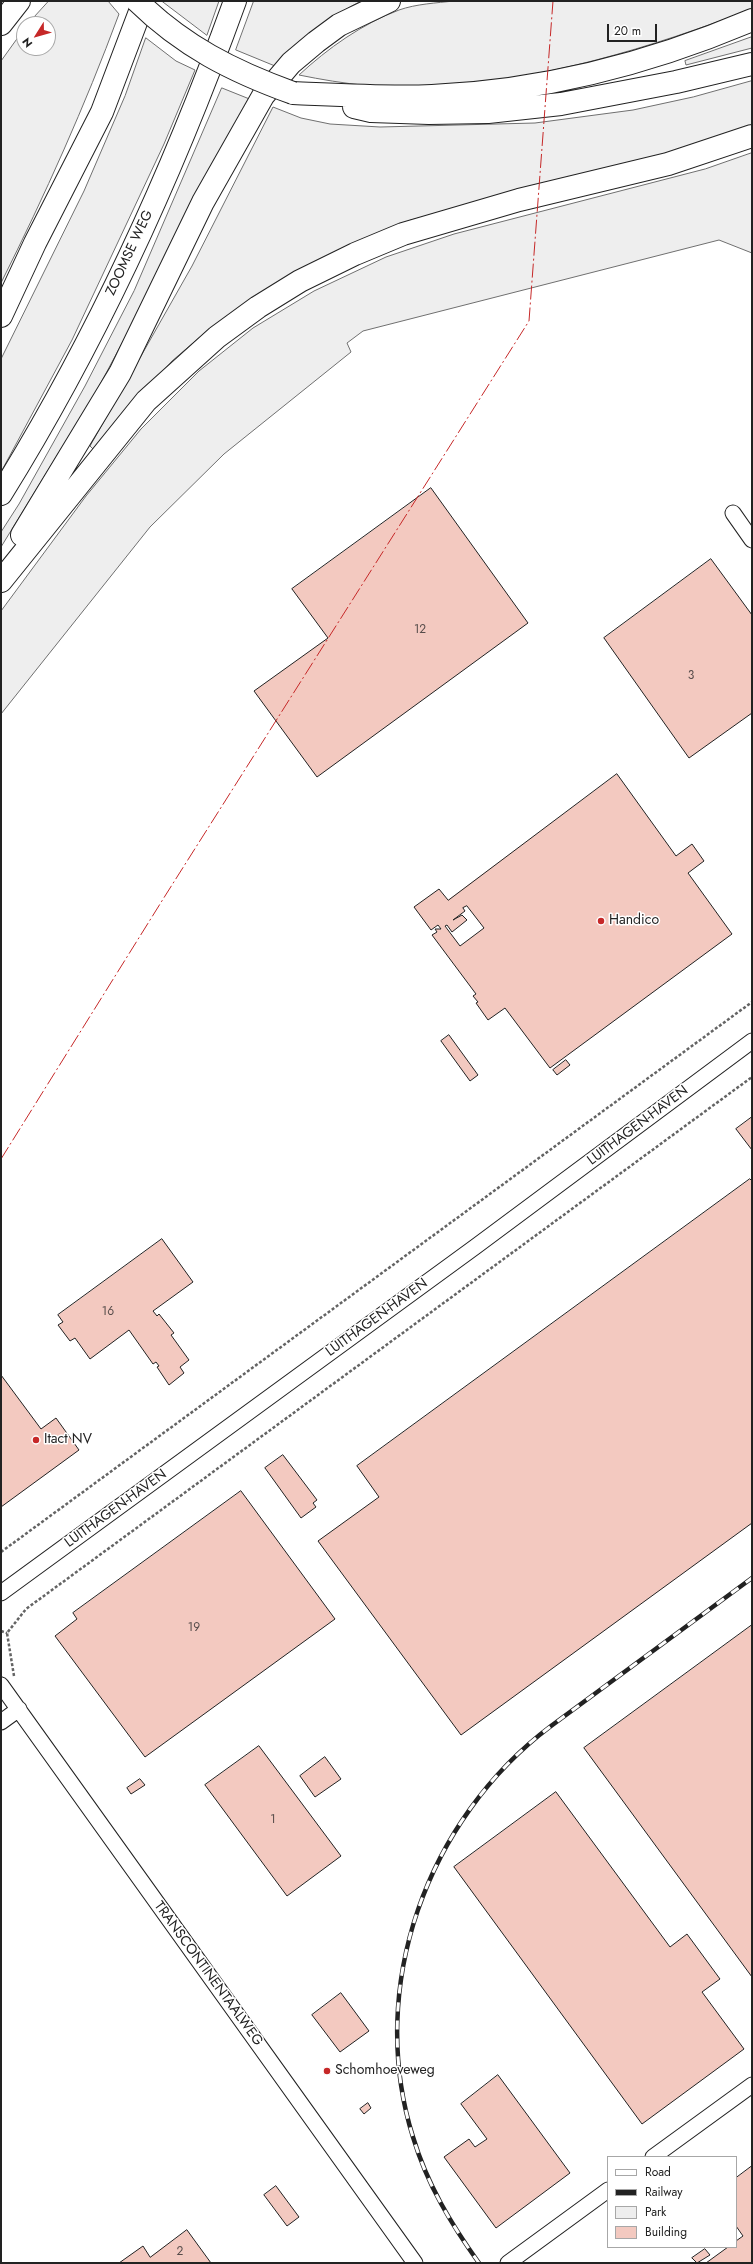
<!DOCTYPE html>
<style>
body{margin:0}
#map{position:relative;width:753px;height:2264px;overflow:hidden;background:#fff;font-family:Jost,sans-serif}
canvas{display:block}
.frame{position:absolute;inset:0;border:2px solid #222;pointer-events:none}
.legend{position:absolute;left:607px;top:2156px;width:130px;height:92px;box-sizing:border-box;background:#fff;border:1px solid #a7a7a7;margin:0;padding:5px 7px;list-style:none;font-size:12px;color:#222}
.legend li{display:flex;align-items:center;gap:8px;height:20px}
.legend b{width:20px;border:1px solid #a7a7a7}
.north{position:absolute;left:16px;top:16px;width:40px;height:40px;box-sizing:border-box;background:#fff;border:1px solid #a7a7a7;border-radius:50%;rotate:233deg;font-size:11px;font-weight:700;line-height:16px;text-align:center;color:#222}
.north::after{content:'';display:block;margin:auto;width:14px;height:18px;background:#c62828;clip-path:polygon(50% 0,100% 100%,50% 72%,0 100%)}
.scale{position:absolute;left:607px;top:24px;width:50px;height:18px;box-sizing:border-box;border:2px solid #222;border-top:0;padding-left:5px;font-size:12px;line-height:14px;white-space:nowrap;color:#222;-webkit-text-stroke:3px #fff;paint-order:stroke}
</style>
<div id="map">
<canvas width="753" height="2264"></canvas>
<div class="frame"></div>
<ul class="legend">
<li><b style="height:5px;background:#fff"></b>Road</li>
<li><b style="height:5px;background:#222"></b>Railway</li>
<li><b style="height:11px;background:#eee"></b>Park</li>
<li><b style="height:11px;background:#f3c9c0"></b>Building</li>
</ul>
<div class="north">N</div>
<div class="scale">20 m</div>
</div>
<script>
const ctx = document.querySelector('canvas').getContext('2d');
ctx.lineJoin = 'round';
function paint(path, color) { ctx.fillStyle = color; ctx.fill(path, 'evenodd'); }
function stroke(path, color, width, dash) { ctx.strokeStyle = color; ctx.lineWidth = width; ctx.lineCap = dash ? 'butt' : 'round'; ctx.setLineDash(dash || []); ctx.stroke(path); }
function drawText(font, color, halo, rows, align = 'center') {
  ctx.font = font + ' Jost,sans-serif'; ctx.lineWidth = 3; ctx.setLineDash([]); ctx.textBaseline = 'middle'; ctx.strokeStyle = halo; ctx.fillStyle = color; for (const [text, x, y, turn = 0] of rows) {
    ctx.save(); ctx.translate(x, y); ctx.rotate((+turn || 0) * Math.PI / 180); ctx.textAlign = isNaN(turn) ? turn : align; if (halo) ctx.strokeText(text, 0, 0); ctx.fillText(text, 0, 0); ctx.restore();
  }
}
const green = new Path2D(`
 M49,1H108L119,14C85,106 45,195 1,283V61L24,29V48H48V24H28Z
 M162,1H219L207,35Z
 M254,1H361C328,18 301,40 275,66L236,50Z
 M454,1H752V9C650,48 544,80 435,87C389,90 343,84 299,75C328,48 362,24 399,10C416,4 436,3 454,1Z
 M752,37V48L686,65L685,61Z
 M146,38L176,61L195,70L164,144L72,340L1,472V359L84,191L125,96Z
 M752,81V128L695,146L411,220L346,247L207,331L172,361L93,449L90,446L192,266L273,107L301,118L330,124L380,127L535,123L633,110L693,97Z
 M222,88L252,100L96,392L1,547V532L19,504L85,386L134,291Z
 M752,153V253L719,240L363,331L347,343L351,352L224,454L150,527L1,714V611L86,496L141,429L199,371L253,328L314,291L386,257L454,234L705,169Z`);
const building = new Path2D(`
 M431,488L528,623L317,777L254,691L328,638L292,589Z
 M711,559L752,615V713L689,758L604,638Z
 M617,774L676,856L692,844L704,861L688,873L732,934L550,1068L505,1008L488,1020L476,1003L478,1002L473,996L476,994L432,935L437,932L435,929H441L438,925L431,930L414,907L439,889L448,900ZM467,906L484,928L460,946L445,926L447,925L452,932L467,920L462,915L453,920L465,911L463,908Z
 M449,1035L478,1075L470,1081L441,1041Z
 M566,1060L570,1065L557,1075L553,1070Z
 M752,1117V1150L736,1129Z
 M750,1179L752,1181V1523L461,1735L318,1541L379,1497L357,1466Z
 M162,1239L193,1282L153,1311L157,1316L159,1314L174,1333L171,1335L189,1360L180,1367L184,1373L169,1385L157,1367L159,1366L156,1362L153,1364L129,1330L90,1359L75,1338L70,1341L58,1325L63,1322L58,1315Z
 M1,1375L41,1429L56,1418L79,1450L1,1507Z
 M283,1455L317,1500L313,1503L316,1507L301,1518L265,1468Z
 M241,1491L335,1619L145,1757L55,1636L77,1619L73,1613Z
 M752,1625V1977L584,1748Z
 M259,1746L341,1856L287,1896L205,1785Z
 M325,1757L341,1779L315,1797L300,1776Z
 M140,1779L145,1785L131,1794L127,1788Z
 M556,1792L670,1947L687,1934L720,1979L702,1992L744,2049L642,2124L454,1867Z
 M341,1993L369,2031L340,2052L312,2015Z
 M498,2075L570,2173L496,2228L444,2157L469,2139L475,2147L487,2139L461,2104Z
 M368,2103L371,2108L364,2114L360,2109Z
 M752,2166V2263H706L728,2247H736V2241L743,2236L736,2226V2178Z
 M276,2186L299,2217L287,2226L264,2195Z
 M187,2230L211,2263H119L143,2246L150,2257Z
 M705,2249L710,2255L697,2263L692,2258Z`);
const path = new Path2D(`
 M1,1552L752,1002
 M1,1631L7,1633
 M14,1676L7,1633L26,1609L752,1077`);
const street = new Path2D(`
 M733,513L752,540
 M1,1593L475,1247L752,1041
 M1,1685L415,2263
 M1,1722L19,1709
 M653,2157L752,2085
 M508,2263L608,2190`);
const highway = new Path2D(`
 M1,24L19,1
 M293,93C339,95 386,98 432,96C542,91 651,63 752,20
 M354,107L371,111L429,113L488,112L561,104L676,82L752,64
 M1,316L35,243L102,112L144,1
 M1,494C96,341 174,170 235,1
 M22,535L120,373L203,202L263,96L291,63L316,42L339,25L389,1
 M1,581L146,401L217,337L258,307L300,281L355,254L403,234L519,200L668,164L752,136`);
const rail = new Path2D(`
 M479,2263C451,2224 427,2184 413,2137C366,1987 427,1819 551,1726L752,1578`);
const highwayBridge = new Path2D(`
 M137,1C183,46 232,71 293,93`);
const power = new Path2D(`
 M1,1159L165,896L529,321L553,1`);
const markers = [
 [601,921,4,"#c62828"],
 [36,1440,4,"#c62828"],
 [327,2071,4,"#c62828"]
];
const numberNames = [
 ["12",420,630],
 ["3",691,676],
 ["16",108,1312],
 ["19",194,1628],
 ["1",273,1820],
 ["2",180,2252]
];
const streetNames = [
 ["ZOOMSE WEG",130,253,-65],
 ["LUITHAGEN-HAVEN",638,1126,-37],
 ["LUITHAGEN-HAVEN",377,1318,-36],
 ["LUITHAGEN-HAVEN",116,1509,-36],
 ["TRANSCONTINENTAALWEG",208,1974,54]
];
const poiNames = [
 ["Handico",609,921],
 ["Itact NV",44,1440],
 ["Schomhoeveweg",335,2071]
];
paint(green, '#eee');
stroke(green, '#6f6f6f', 1);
paint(building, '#f3c9c0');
stroke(building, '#222', 1);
stroke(street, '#222', 17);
stroke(highway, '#222', 24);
stroke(path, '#646464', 2.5, [3, 2]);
stroke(street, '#fff', 15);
stroke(highway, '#fff', 22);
stroke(rail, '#222', 4.5);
stroke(rail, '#fff', 3, [9]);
stroke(highwayBridge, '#222', 24, []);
stroke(highwayBridge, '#fff', 22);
stroke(power, '#c62828', 1, [14, 3, 2, 3]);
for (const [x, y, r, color] of markers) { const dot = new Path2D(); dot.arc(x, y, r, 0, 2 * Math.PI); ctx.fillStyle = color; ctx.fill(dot); stroke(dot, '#fff', 1.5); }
drawText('12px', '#564c4a', null, numberNames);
drawText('14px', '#222', '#fff', streetNames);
drawText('14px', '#222', '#fff', poiNames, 'left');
</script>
